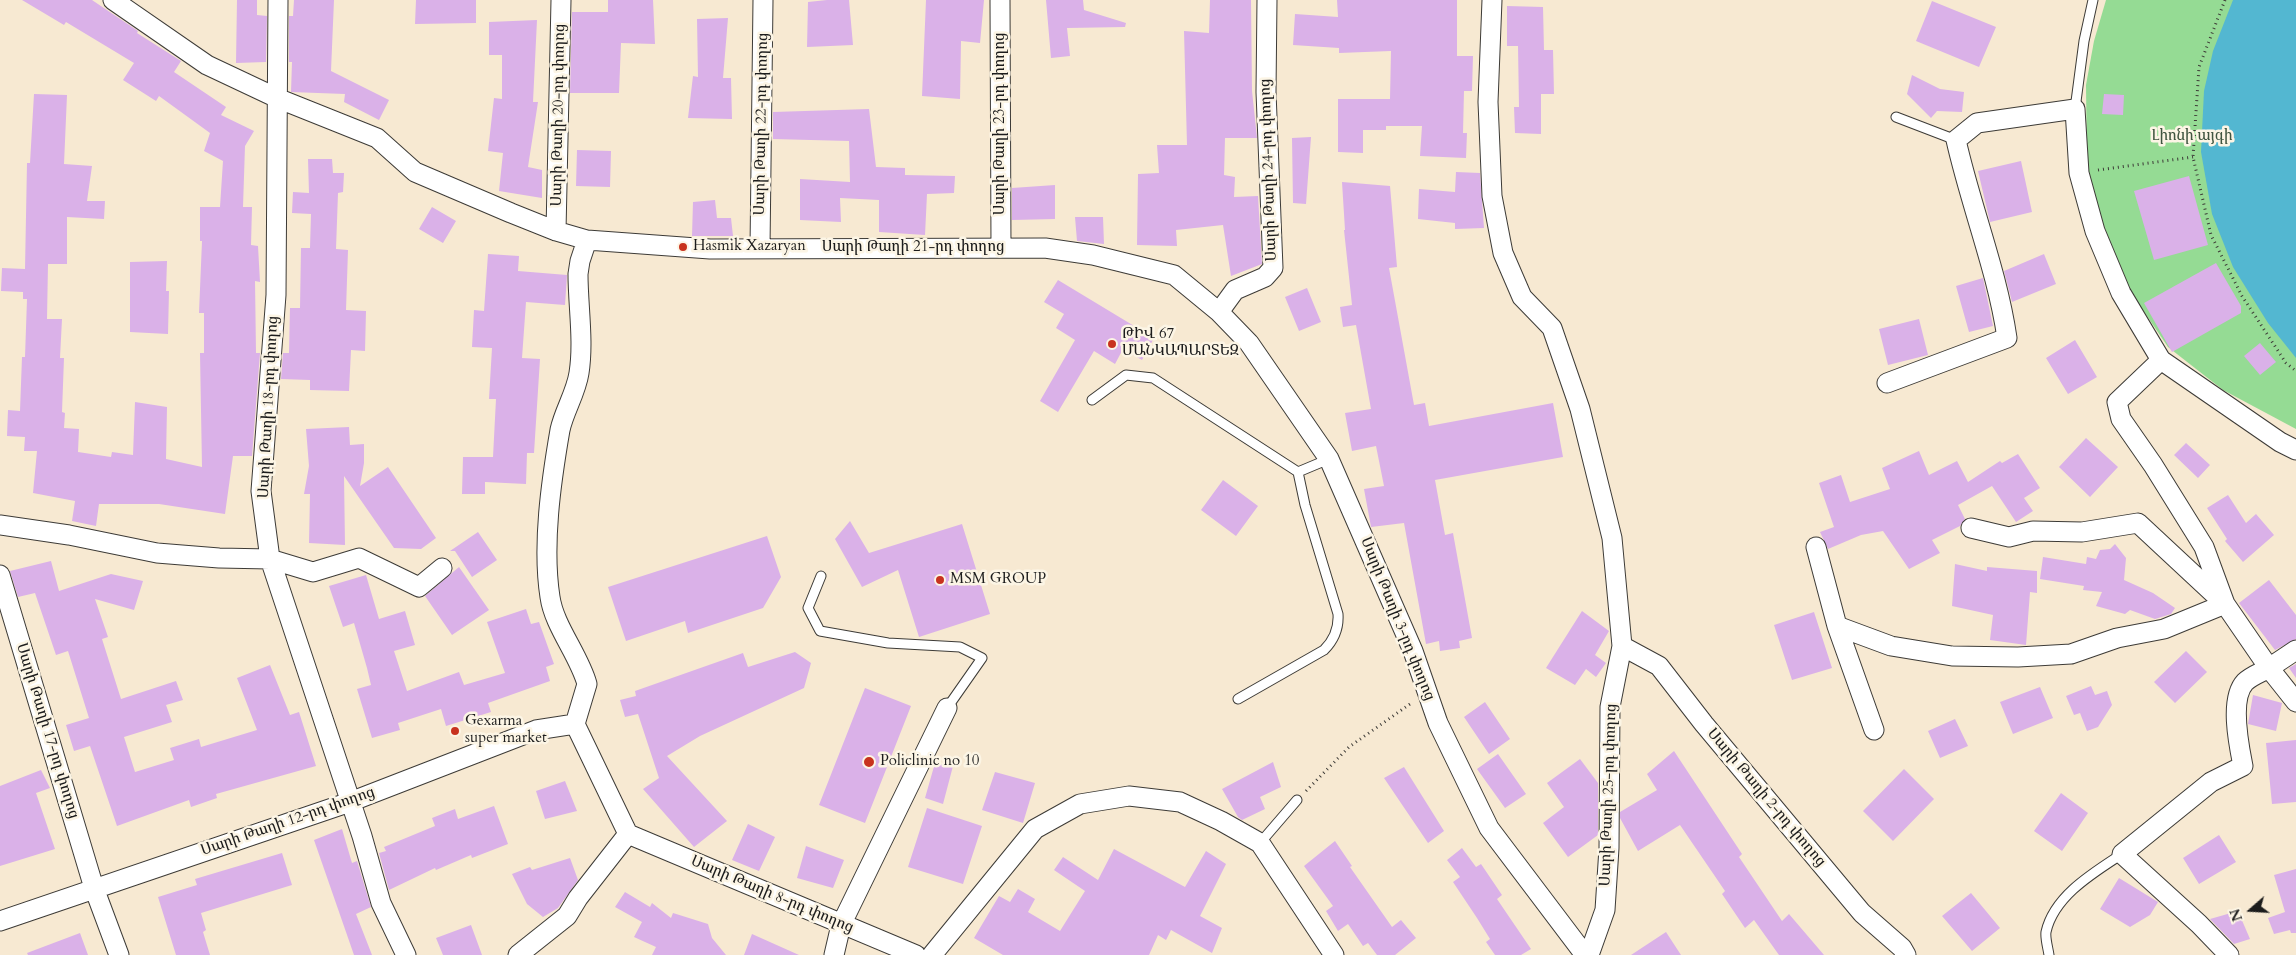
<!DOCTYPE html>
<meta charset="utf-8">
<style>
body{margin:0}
#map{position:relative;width:2296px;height:955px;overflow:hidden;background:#f7e9d2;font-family:Cardo,serif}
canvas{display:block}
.north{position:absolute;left:2226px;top:885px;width:50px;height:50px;-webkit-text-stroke:4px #fcf5e5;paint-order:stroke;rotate:251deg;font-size:14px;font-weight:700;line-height:20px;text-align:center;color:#1c1c1c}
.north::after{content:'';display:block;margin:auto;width:18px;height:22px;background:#1c1c1c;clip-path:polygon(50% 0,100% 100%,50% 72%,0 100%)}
</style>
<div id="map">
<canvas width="2296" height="955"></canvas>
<div class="north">N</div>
</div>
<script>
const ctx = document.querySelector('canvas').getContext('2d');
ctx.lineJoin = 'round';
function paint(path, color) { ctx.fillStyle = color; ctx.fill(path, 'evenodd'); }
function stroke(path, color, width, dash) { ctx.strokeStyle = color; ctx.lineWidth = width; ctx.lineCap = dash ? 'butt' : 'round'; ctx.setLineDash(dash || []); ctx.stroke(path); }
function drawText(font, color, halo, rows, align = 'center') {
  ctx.font = font + ' Cardo,"Noto Serif Armenian",serif'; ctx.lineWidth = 5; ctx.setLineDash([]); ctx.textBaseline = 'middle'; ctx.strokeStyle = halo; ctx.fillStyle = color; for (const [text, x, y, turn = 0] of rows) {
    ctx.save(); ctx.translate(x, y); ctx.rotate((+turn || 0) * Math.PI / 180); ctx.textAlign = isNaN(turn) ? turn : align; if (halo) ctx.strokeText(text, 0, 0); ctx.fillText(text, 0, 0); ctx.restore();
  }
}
const green = new Path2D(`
 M2106,0H2296V429L2223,390L2168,347L2132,294L2103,224L2087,174L2086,85L2094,41Z`);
const water = new Path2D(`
 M2233,0H2296V358L2268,323L2233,267L2212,214L2201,152L2204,91L2213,51Z`);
const building = new Path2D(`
 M22,0H92L138,31L137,33L181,61L174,72L226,107L221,115L254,131L245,146L243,207H252L251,245L258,246L260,282L255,281L256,353H260L252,456H233L225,514L159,504H99L96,526L72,521L75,501L33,493L37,451H24L25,437L7,436L8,410L20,411L22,357H25L27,299H23V292L1,291L2,268L25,269L27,163H30L34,94L67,95L64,164L92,166L87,201H105L104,219L67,217V264H48L47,319H62L60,358H64L62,412L65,413L64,428L79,429L78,452L111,457L112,452L133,455L135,402L167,407L166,459L202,467L200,353H204V313H199L202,241H200V207H220L223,161L204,151L210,133L159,96L156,101L123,80L134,63L66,22L64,25Z
 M237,0H257V15L267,16L266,62L236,63Z
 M294,0H334L331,71L389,100L379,120L344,102L345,94L291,92L292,62H289V16H293Z
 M416,0H476V23L415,24Z
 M608,0H653L655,44L621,43L619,93H570L572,12H608Z
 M827,0H849L853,45L807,47L808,2Z
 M926,0H984L980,43L961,41L960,99L922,96Z
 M1046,0H1083L1084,10L1126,23L1125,27L1067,28L1070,56L1051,58Z
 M1210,0H1251L1252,91L1257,138H1225L1224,175L1235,177L1234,197L1258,196L1262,264L1231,276L1223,225L1176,230L1177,246L1137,245L1138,174L1159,173L1157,145H1187L1184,31L1209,33Z
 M1337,0H1457V56H1473L1472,91H1464L1463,133H1467L1466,158L1420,156L1422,126H1386V130H1363V153L1338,152V99H1390L1391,51L1339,53V48L1293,45L1295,14L1338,17Z
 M1932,1L1996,27L1979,67L1916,41Z
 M1507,6L1543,7L1544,50H1553L1554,94H1541V134L1515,133L1514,107H1519L1518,46H1507Z
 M728,18L723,78H731L732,119L688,118L693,76L698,77L697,19Z
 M537,20L533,102H538L528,167L542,170V198L499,191L503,153L488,151L494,98L502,99V55H489V22Z
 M1912,75L1940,89L1964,92L1962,112L1937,111L1931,118L1907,94Z
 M2104,94L2124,95L2123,115L2102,114Z
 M869,109L876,167L905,168V175L955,176L954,193L927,194L925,235L879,232V200L840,198L841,222L800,220V179L850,182L849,141L773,139V112Z
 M1311,137L1306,204L1293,203L1292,138Z
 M577,150L611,151L610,187L576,186Z
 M308,159H332L333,173H344L343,192L338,193L336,249L348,250L346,310L366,311L365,351L351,350L349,391L310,390V380L281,379L283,353H289L290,308H300L301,248H310L311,214L292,213L293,192L309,193Z
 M2021,161L2032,212L1990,222L1978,171Z
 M1456,172L1480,173L1484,228L1455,229V223L1418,219L1419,189L1455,192Z
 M2189,176L2208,245L2154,260L2134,191Z
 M1342,182L1390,186L1397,267L1389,268L1414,405L1425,403L1429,426L1553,403L1563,457L1435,480L1445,535L1453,533L1472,638L1459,641L1460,648L1440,651L1439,641L1426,644L1404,523L1371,527L1364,489L1384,486L1376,446L1352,451L1345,413L1371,409L1356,325L1343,327L1340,307L1352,305L1344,230H1345Z
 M1055,185V219L1012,220V188Z
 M715,200L717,218H731L733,236H692L693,202Z
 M432,207L456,221L443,243L419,229Z
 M1075,217H1103L1104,244L1077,241Z
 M488,254L519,256L518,271L567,275L565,305L526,302L522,358L540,359L534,453H527L526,484L485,482V494H462L463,457H493L496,399H489L492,348L472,347L474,310L484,311Z
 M2044,254L2056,284L2012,302L2004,271Z
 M167,261L166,291H169L168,334L130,332V262Z
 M2216,263L2241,306V313L2172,352L2144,303Z
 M1983,278L1993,326L1969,332L1956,286Z
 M1058,280L1154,338L1142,360L1123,349L1115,364L1094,351L1058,412L1040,401L1075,340L1056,328L1064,314L1044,302Z
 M1307,288L1321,322L1299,331L1285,297Z
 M1919,319L1928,355L1888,365L1879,329Z
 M2075,340L2097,377L2068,394L2046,358Z
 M2260,343L2276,362L2260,375L2244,356Z
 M349,427L350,445L364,444V463L360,486L388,467L436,538L421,549L394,548L344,476L345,545L309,543L310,494H304L309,466L306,429Z
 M2086,438L2118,467L2090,497L2059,467Z
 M2186,443L2210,465L2198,478L2174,455Z
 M1919,451L1929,475L1957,461L1968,482L2000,461L2002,463L2018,454L2040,488L2024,498L2033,511L2016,522L1992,486L1958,505L1965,519L1960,526L1932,540L1940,553L1909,569L1883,531L1861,535L1828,549L1820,532L1834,527L1819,483L1841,475L1850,502L1890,489L1882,468Z
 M1223,480L1258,506L1236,536L1201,510Z
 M2228,495L2246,523L2256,514L2274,535L2243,562L2225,541L2227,539L2207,508Z
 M850,521L869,553L962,524L990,614L919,637L898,570L862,587L835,539Z
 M478,532L497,560L472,577L455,551H450Z
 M767,536L781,577L763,608L688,633L685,621L626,641L608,587Z
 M2115,544L2126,558L2124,580L2153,593L2175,608L2171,614L2155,619L2130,610L2125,614L2096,606L2102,592L2083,590L2084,586L2040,579L2043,557L2086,564L2087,557L2096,559L2100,550L2110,549Z
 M51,561L59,591L111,574L143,581L134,610L95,599L108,637L102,639L121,699L176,681L183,700L166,705L172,722L124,737L135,772L174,760L170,748L199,739L201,747L257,730L237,678L270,665L290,715L299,712L316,766L216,794L217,798L191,807L189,800L117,826L90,746L74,751L66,725L89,718L68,651L56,655L35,593L18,597L10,571Z
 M1955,564L1987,571V567L2037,571V593L2030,592L2026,645L1990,640L1993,615L1952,606Z
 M459,567L489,610L452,635L425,596Z
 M366,575L379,619L405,611L415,645L394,651L407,691L459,672L464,685L505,673L487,622L526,609L531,624L539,622L554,664L546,667L550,681L488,703L491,712L446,726L441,709L398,723L400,730L372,738L357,689L371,685L367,668L354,623L343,627L329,586Z
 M2269,580L2296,615V639L2275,650L2239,603Z
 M1582,611L1609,631L1595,655L1606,663L1596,677L1586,669L1575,685L1546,668Z
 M1814,612L1832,668L1792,680L1774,625Z
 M2186,651L2207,672L2175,703L2154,682Z
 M795,652L811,663L804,688L700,736L667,756L727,821L694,847L643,789L659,778L638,714L625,717L620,700L636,696L635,691L743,653L748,667Z
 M2296,664V678L2289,668Z
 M2091,686L2095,695L2107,691L2112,705L2098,727L2087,731L2080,713L2074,715L2066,696Z
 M2040,687L2053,718L2013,734L2000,702Z
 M865,688L911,706L865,823L819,805Z
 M2253,695L2282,703L2276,731L2248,724Z
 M1485,702L1510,739L1489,754L1464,717Z
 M1955,719L1968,746L1940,758L1928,731Z
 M2296,740V802L2272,804L2266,743Z
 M1674,751L1742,854L1739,857L1782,921L1789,914L1824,955H1779L1754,920L1745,928L1722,894L1725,891L1680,825L1638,851L1620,818V812L1657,790L1647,774Z
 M1498,754L1526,794L1505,808L1477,769Z
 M1580,759L1598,783V835L1568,857L1543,823L1564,807L1547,783Z
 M1273,762L1281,787L1260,797L1265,809L1242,820L1238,817L1222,789Z
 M935,763L953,766L943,804L925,798Z
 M1404,767L1444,831L1428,843L1384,778Z
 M1904,769L1934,799L1893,841L1863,811Z
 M41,770L50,788L36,793L55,849L0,866V786Z
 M995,772L1035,783L1023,823L982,810Z
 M565,781L577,811L545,819L536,791Z
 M2061,793L2088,813L2062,851L2034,831Z
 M494,806L508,844L472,858L471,855L436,870L435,868L389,890L379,853L386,851L384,847L435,826L432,818L455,809L458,819Z
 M927,808L982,826L963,884L908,867Z
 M748,824L775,837L759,871L732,860Z
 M342,829L352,863L357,861L371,907L356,914L372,955H354L314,840Z
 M2219,835L2236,862L2199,884L2183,858Z
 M1335,841L1352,866L1350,867L1392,927L1401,920L1416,938L1395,955H1377L1368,943L1363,946L1348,924L1338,931L1326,911L1333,906L1304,866Z
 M806,846L844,860L833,888L797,878Z
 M1462,848L1476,867L1481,864L1502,895L1497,899L1531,949L1521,955H1495L1486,942L1490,939L1477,918L1453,882L1460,877L1447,860Z
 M1114,849L1185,887L1206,851L1226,864L1200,916L1222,928L1212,953L1171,930L1166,940L1158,935L1149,955H1003L974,938L999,896L1010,902L1018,889L1035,899L1028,912L1060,931L1085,891L1054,870L1063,857L1098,880Z
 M282,853L292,885L201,913L206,930L203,932L210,955H176L158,897L197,885L195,879Z
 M570,858L578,880L558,908L543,917L527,904L512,874L530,867L532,870Z
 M2296,869V933H2291L2290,930L2274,934L2268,918L2285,912L2274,875Z
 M2119,878L2158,902L2150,915L2130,927L2100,909Z
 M625,892L650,907L652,903L671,918L673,913L708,924L712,938L726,955H652L656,947L634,937L642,922L615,907Z
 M1971,893L2000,928L1972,951L1942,916Z
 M2238,911L2250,939L2234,944L2210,919Z
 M471,925L482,955H443L436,938Z
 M1666,932L1681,955H1631Z
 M80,933L88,955H28L27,953Z
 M752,934L799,955H744Z`);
const path = new Path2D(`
 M2225,0L2199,67L2193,157L2211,235L2242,296L2286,363L2296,371
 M2098,170L2193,157
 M1306,791L1349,747L1410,704`);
const service = new Path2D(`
 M2075,109L2084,41L2093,0
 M1896,117L1956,140
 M1092,400L1126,375L1153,378L1298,472L1329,459
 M821,576L808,608L820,631L888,643L960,647L982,658L947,708
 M1238,699L1324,650C1334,640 1339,629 1338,614L1305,505L1298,472
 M1260,843L1297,800
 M2049,955C2048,948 2045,938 2046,932C2054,896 2093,873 2122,854`);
const minor = new Path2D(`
 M113,0L207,65L277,98L377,138L415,172L511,213L556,231L587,240L710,249L1045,248L1093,255L1174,275L1219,312L1249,343L1329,459L1413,651L1438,723L1489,828L1585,955
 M278,0L276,295L261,491L270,559L362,836L381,903L406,955
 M1000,0L1001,248
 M1492,0L1488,102L1492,196L1503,253L1522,297L1552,328L1580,409L1612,538L1622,646L1610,707L1609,848L1605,910L1589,955
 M556,231L561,0
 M587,240L580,261L578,274C578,306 584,341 579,373C576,393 564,411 560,430C551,482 542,545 550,597C554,626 579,655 587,684L575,724L628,834
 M760,248L763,0
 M1219,312L1235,290L1265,277L1273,268L1266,92L1267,0
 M2161,360L2117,402L2121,419L2153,465L2204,547L2225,604L2269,668L2296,650
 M1887,383L2007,338C1997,270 1971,207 1956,140L1977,123L2075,109L2079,173L2095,231L2121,293L2161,360L2280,442L2296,450
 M0,525L69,535L157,553L219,558L270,559L313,572L359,558L419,587L442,568
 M1816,547L1837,626L1874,730
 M0,575L94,888L119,955
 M1837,626L1891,646L1952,656L2018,657L2071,654L2117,638L2164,629L2225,604L2138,523L2082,532L2033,531L2009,537L1971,528
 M1622,646L1659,666L1704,724L1862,913L1902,948L1906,955
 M628,834L916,955
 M0,921L350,802L536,730L575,724
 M518,955L567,916L578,898L628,834
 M834,955L841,925L947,708
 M932,955L1035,829L1080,804L1129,796L1180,802L1221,821L1260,843L1334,955
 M2229,955L2199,924L2122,854L2211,782L2243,766C2239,746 2229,699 2245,682C2251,676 2262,672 2269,668L2296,702`);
const markers = [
 [683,247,5,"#c8321e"],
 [1112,344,5,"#c8321e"],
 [940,580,5,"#c8321e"],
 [455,731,5,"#c8321e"],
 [869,762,6,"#c8321e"]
];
const streetNames = [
 ["Սարի Թաղի 20-րդ փողոց",559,115,-89],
 ["Սարի Թաղի 22-րդ փողոց",762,124,-89],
 ["Սարի Թաղի 23-րդ փողոց",1001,124,-90],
 ["Սարի Թաղի 24-րդ փողոց",1269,170,-92],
 ["Սարի Թաղի 21-րդ փողոց",913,248],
 ["Սարի Թաղի 18-րդ փողոց",269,407,-87],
 ["Սարի Թաղի 3-րդ փողոց",1397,619,68],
 ["Սարի Թաղի 17-րդ փողոց",47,731,73],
 ["Սարի Թաղի 25-րդ փողոց",1609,795,-88],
 ["Սարի Թաղի 2-րդ փողոց",1766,798,50],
 ["Սարի Թաղի 12-րդ փողոց",288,822,-19],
 ["Սարի Թաղի 8-րդ փողոց",772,895,23]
];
const parkNames = [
 ["Լիոնի այգի",2192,137]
];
const poiNames = [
 ["Hasmik Xazaryan",693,247],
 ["ԹԻՎ 67",1122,335],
 ["ՄԱՆԿԱՊԱՐՏԵԶ",1122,352],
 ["MSM GROUP",950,580],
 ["Gexarma",465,722],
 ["super market",465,739],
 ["Policlinic no 10",880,762]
];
paint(green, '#95db94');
paint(water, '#53b7d1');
paint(building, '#dab1e8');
stroke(service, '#3d3b37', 11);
stroke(minor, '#3d3b37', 21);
stroke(path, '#3d3b37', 3, [1, 4]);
stroke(service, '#fff', 9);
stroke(minor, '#fff', 19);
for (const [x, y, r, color] of markers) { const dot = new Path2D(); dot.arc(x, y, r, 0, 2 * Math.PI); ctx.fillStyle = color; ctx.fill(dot); stroke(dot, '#fcf5e5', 2); }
drawText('15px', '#1c1c1c', '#fcf5e5', streetNames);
drawText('15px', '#405540', '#fcf5e5', parkNames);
drawText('15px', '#1c1c1c', '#fcf5e5', poiNames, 'left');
</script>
